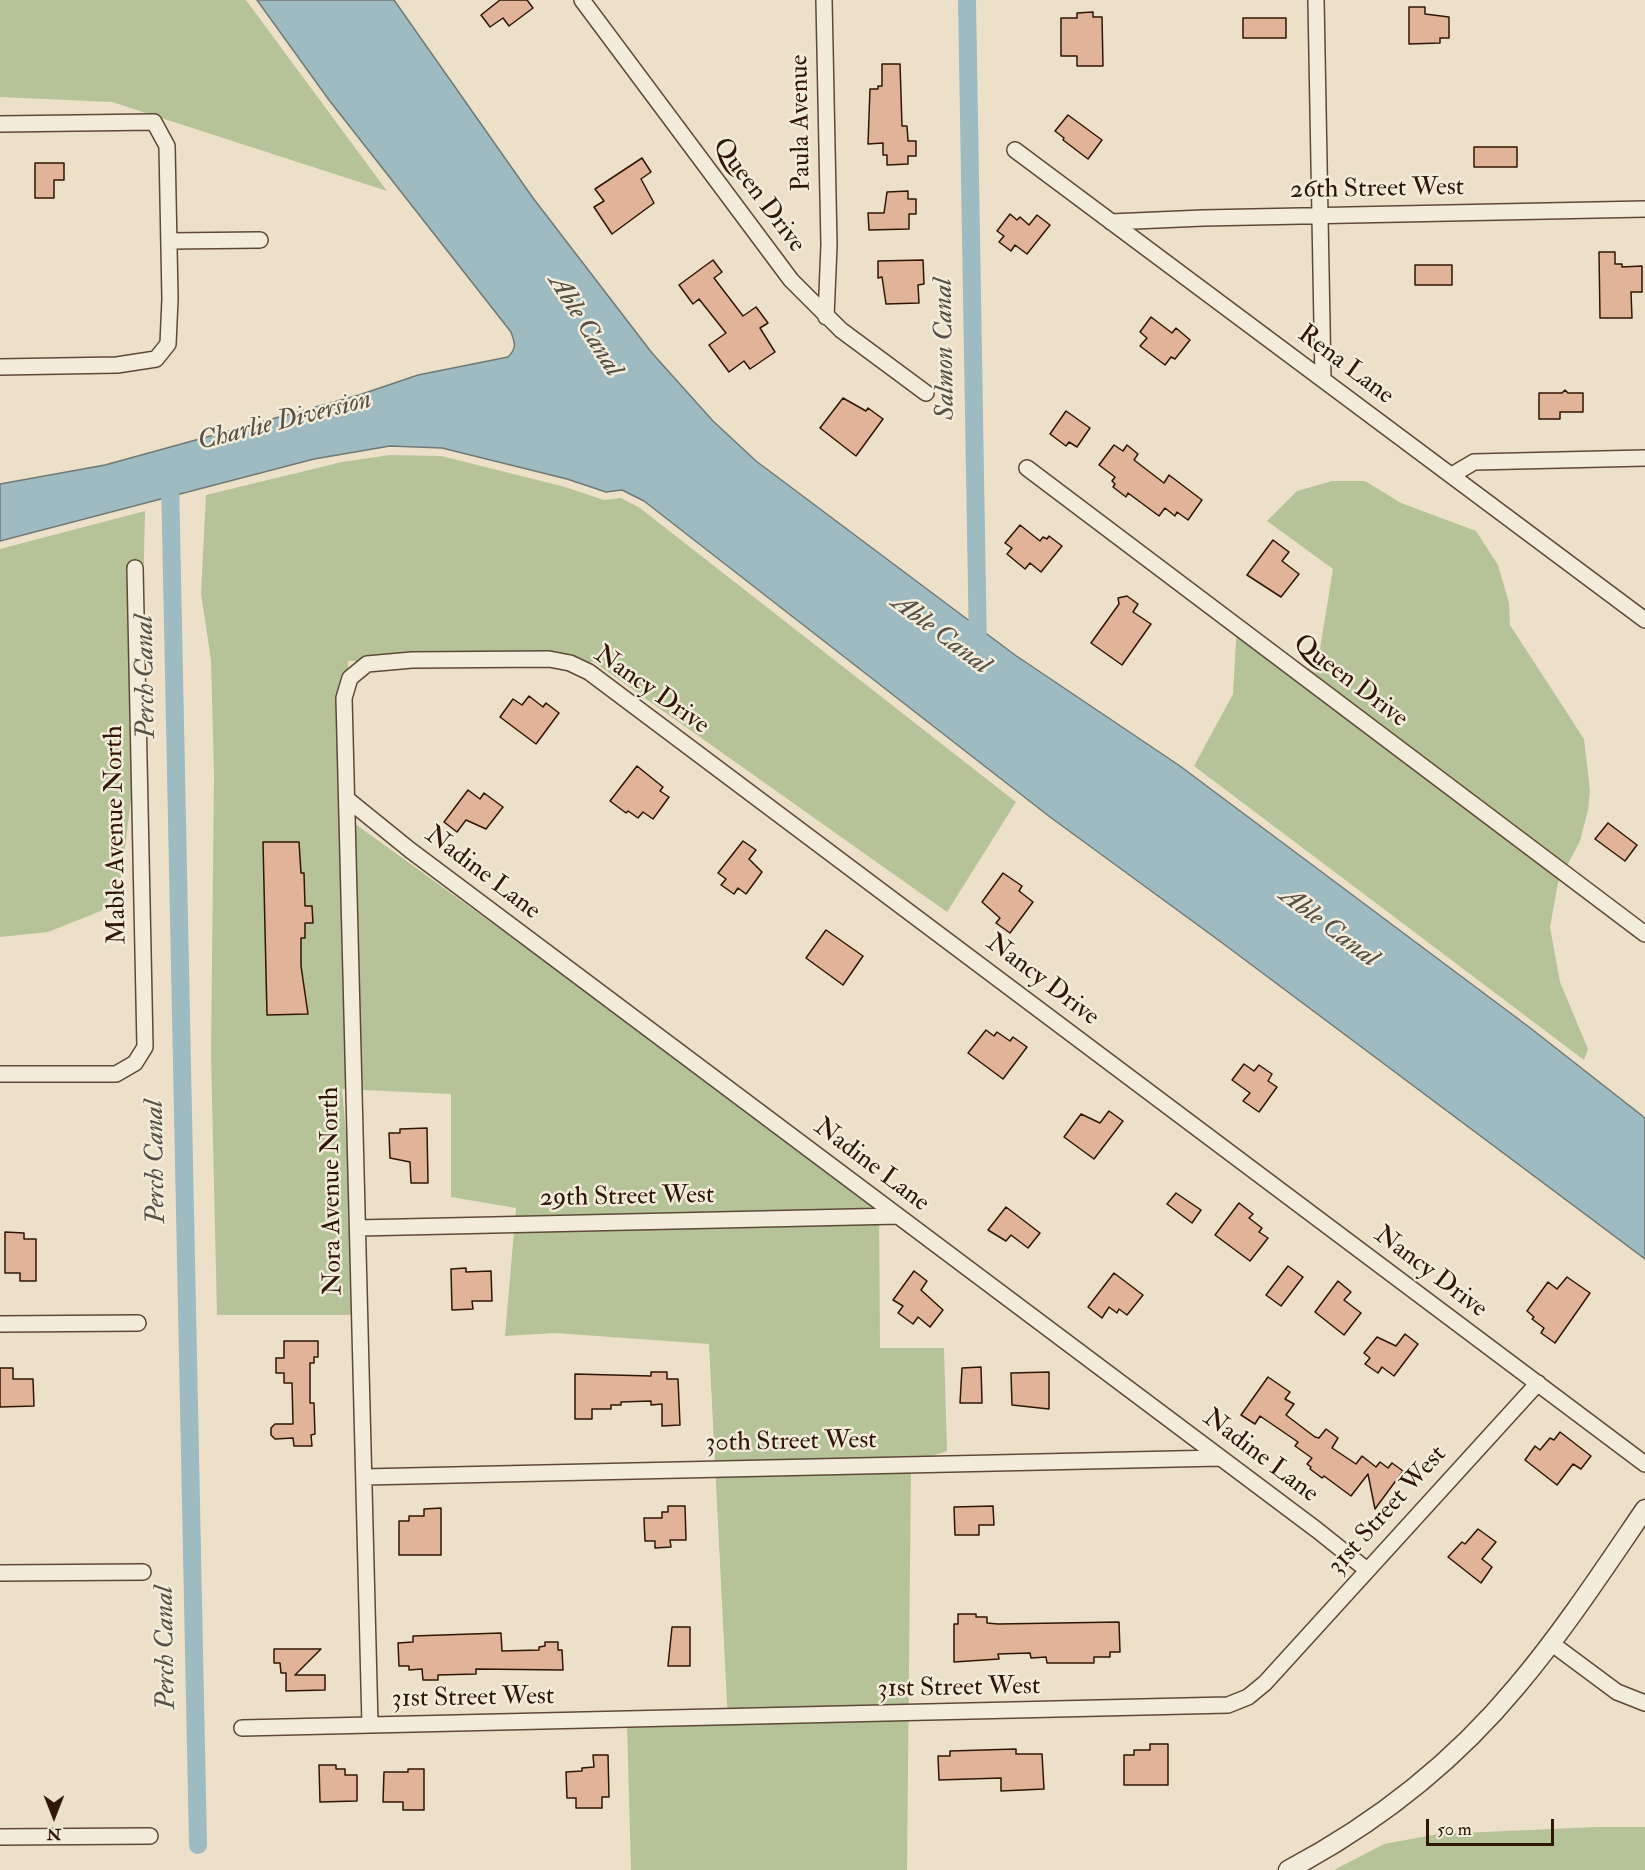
<!DOCTYPE html>
<style>
body{margin:0}
#map{position:relative;width:1645px;height:1870px;overflow:hidden;background:#ece1c8;font-family:"IM FELL Double Pica",serif}
canvas{display:block}
.north{position:absolute;left:24px;top:1786px;width:60px;height:60px;-webkit-text-stroke:4px #f3ecdb;paint-order:stroke;rotate:180deg;font-size:16px;font-weight:700;line-height:24px;text-align:center;color:#2f1605}
.north::after{content:'';display:block;margin:auto;width:21px;height:27px;background:#2f1605;clip-path:polygon(50% 0,100% 100%,50% 72%,0 100%)}
.scale{position:absolute;left:1426px;top:1819px;width:128px;height:27px;box-sizing:border-box;border:3px solid #2f1605;border-top:0;padding-left:8px;font-size:18px;line-height:21px;white-space:nowrap;color:#2f1605;-webkit-text-stroke:4px #f3ecdb;paint-order:stroke}
</style>
<div id="map">
<canvas width="1645" height="1870"></canvas>
<div class="north">N</div>
<div class="scale">50 m</div>
</div>
<script>
const ctx = document.querySelector('canvas').getContext('2d');
ctx.lineJoin = 'round';
function paint(path, color) { ctx.fillStyle = color; ctx.fill(path, 'evenodd'); }
function stroke(path, color, width, dash) { ctx.strokeStyle = color; ctx.lineWidth = width; ctx.lineCap = dash ? 'butt' : 'round'; ctx.setLineDash(dash || []); ctx.stroke(path); }
function drawText(font, color, halo, rows, align = 'center') {
  ctx.font = font + ' "IM FELL Double Pica",serif'; ctx.lineWidth = 5; ctx.setLineDash([]); ctx.textBaseline = 'middle'; ctx.strokeStyle = halo; ctx.fillStyle = color; for (const [text, x, y, turn = 0] of rows) {
    ctx.save(); ctx.translate(x, y); ctx.rotate((+turn || 0) * Math.PI / 180); ctx.textAlign = isNaN(turn) ? turn : align; if (halo) ctx.strokeText(text, 0, 0); ctx.fillText(text, 0, 0); ctx.restore();
  }
}
const green = new Path2D(`
 M0,0H246L387,191L112,102L0,97Z
 M390,455L441,456L565,487L604,500L621,498L640,508L1016,802L947,912L594,662L348,661L354,823L879,1203L880,1348H944L947,1451L911,1463L907,1870H631L627,1724L728,1723L709,1344L555,1333L505,1336L516,1208L451,1197V1094L342,1089L362,1315H217L211,1055L214,775L211,660L201,594L206,495L342,462Z
 M1332,481H1365L1401,503L1476,531L1498,565L1509,603L1510,625L1584,739L1590,790L1588,810L1580,841L1558,883L1550,927L1560,982L1588,1049L1584,1060L1194,766L1233,694L1237,625L1316,673L1333,569L1267,521L1297,491Z
 M145,511L142,648L134,776L121,879L101,911L48,932L0,937V549Z
 M1597,1827H1645V1870H1334L1384,1844L1438,1834Z`);
const water = new Path2D(`
 M257,0H394L533,198L652,353L713,421L756,461L1015,655L1180,766L1529,1027L1645,1118V1259L1221,942L1050,817L644,501L622,490L606,492L567,479L442,448L390,446L314,459L0,541V484L105,465L359,395L418,375L508,357C517,348 515,343 511,332L329,100Z`);
const canal = new Path2D(`
 M967,0L978,650
 M170,479L198,1845`);
const building = new Path2D(`
 M500,0H527L533,8L509,26L503,18L490,27L481,15Z
 M1409,7H1425V14L1449,17V38H1440V43L1409,44Z
 M1093,12V17H1102L1103,66H1077V56H1061V18H1077V13Z
 M1243,18H1286V38H1243Z
 M882,64H900L902,126H907L908,141H916V156H908V164L887,165V155H883V143L868,144L870,89H878V86H882Z
 M1068,115L1102,140L1088,159L1063,140L1064,138L1055,131Z
 M1474,147H1517V167H1474Z
 M642,158L651,172L641,179L654,203L612,234L594,207L604,201L595,189Z
 M35,163H64V180H54V198H35Z
 M908,191V199H916V214H909V229L869,230L868,213H884L887,192Z
 M1010,214L1017,220L1020,217L1029,225L1037,215L1050,225L1027,254L1015,245L1011,251L999,242L1004,236L997,231Z
 M1599,252H1615V264H1622V267L1642,266V292H1631L1632,318H1600Z
 M713,260L722,272L714,278L743,316L756,307L768,323L760,328L775,352L750,369L744,361L729,372L709,345L726,333L699,299L693,304L679,285Z
 M923,260L924,284L918,285L919,303L886,304L882,277L878,278V261Z
 M1415,265H1452V285H1415Z
 M1151,317L1172,333L1176,328L1190,340L1175,359L1171,357L1165,365L1140,346L1147,338L1140,332Z
 M1565,390L1568,393H1583V412H1560V419H1539V393H1562Z
 M843,398L866,411L868,408L883,419L856,456L820,428Z
 M1066,411L1090,428L1077,447L1069,442L1066,446L1050,434Z
 M1114,445L1123,451L1127,445L1138,454L1134,460L1164,483L1169,475L1202,500L1188,520L1177,512L1175,516L1165,508L1159,516L1128,493L1126,497L1113,487L1115,484L1112,481L1115,477L1099,465Z
 M1020,525L1040,541L1043,537L1047,539L1049,536L1062,546L1041,572L1030,563L1025,569L1007,554L1012,548L1005,543Z
 M1273,540L1289,552L1282,561L1299,574L1281,597L1247,575Z
 M1127,596L1138,604L1133,612L1151,624L1122,665L1091,643L1119,604L1118,598Z
 M529,696L543,707L546,703L559,713L536,744L500,717L513,699L522,705Z
 M637,766L663,787L660,791L669,797L653,819L643,812L638,818L628,811L626,813L610,801Z
 M468,790L480,799L484,793L503,807L486,829L466,820L457,832L444,822Z
 M1608,823L1637,845L1625,861L1595,839Z
 M743,841L756,850L749,859L762,872L746,894L738,888L734,894L721,885L726,879L718,873Z
 M263,842H299L301,873H304L305,906H312L313,923H305V938H301V966L308,1014L267,1015Z
 M1003,873L1022,886L1019,891L1033,902L1010,933L996,923L1000,918L982,902Z
 M826,930L863,956L843,985L806,958Z
 M986,1030L994,1036L997,1032L1010,1041L1013,1037L1027,1047L1003,1079L968,1053Z
 M1244,1064L1254,1071L1259,1065L1272,1074L1268,1081L1277,1087L1259,1112L1243,1101L1250,1093L1232,1080Z
 M1109,1111L1123,1121L1094,1159L1064,1137L1081,1114L1100,1123Z
 M427,1128L428,1183H411L410,1162L390,1158L389,1133H400V1129Z
 M1176,1193L1201,1210L1192,1223L1167,1204Z
 M1239,1203L1253,1214L1249,1218L1262,1228L1259,1232L1268,1238L1250,1261L1215,1235Z
 M1006,1207L1040,1233L1028,1248L1011,1235L1006,1241L988,1230Z
 M5,1232L24,1233V1239H36V1281H20V1273H5Z
 M1288,1266L1303,1277L1281,1306L1266,1295Z
 M466,1268V1272L491,1271L492,1301H472L473,1309L452,1310L451,1269Z
 M914,1271L927,1281L921,1290L943,1310L930,1327L918,1317L913,1324L898,1313L903,1306L893,1300Z
 M1114,1273L1143,1295L1127,1315L1119,1309L1117,1313L1109,1307L1102,1318L1088,1307Z
 M1567,1277L1590,1293L1555,1343L1541,1333L1544,1328L1532,1319L1534,1317L1527,1311L1548,1282L1557,1289Z
 M1338,1281L1351,1292L1344,1300L1361,1313L1344,1335L1315,1312Z
 M1405,1334L1418,1344L1394,1376L1382,1367L1378,1373L1365,1364L1370,1358L1364,1353L1377,1337L1396,1346Z
 M284,1341H318V1357H314V1363H310V1403H314L315,1434L311,1435L312,1446H294L293,1438L275,1439L271,1435V1428L275,1424H293L292,1383H284V1373H276V1358H284Z
 M981,1367L982,1403H960L962,1368Z
 M0,1368H13V1379H33L34,1406L0,1407Z
 M651,1372H667V1379H678L680,1425L662,1426V1404L651,1405V1401L621,1402V1405H611V1409H592V1419H575V1374L651,1376Z
 M1049,1372V1409L1012,1405L1011,1373Z
 M1268,1377L1290,1392L1285,1399L1294,1404L1286,1415L1315,1437L1319,1438L1326,1429L1338,1438L1332,1448L1356,1464L1362,1456L1376,1467L1380,1462L1388,1468L1392,1463L1403,1471L1375,1509L1368,1474L1351,1496L1324,1476L1322,1478L1310,1469L1311,1467L1307,1464L1312,1458L1295,1446L1298,1442L1260,1416L1255,1424L1241,1415Z
 M1560,1432L1591,1456L1581,1469L1573,1464L1557,1485L1525,1460L1535,1446L1540,1450L1550,1438L1554,1440Z
 M668,1506H685L686,1540H670L671,1547L655,1548V1541H645L644,1518H662V1512H668Z
 M993,1506L994,1525H979V1535H955L954,1507Z
 M441,1508V1555H399V1521H409V1516H424V1509Z
 M1478,1529L1496,1542L1482,1559L1492,1567L1481,1583L1448,1557L1462,1542L1465,1544Z
 M958,1614H976V1617H987V1623L998,1624L1119,1622L1120,1652H1110V1657H1094V1663H1047L1046,1657L1031,1658L1030,1653L998,1654L999,1659L954,1662V1624H958Z
 M672,1627H690V1666H668Z
 M501,1633L502,1651L539,1650V1647L545,1646V1642H558V1650H562L563,1670L476,1669V1674L438,1675V1680H423L422,1669L409,1670V1666H399L398,1643L413,1642V1636Z
 M274,1649H321L295,1675H325V1690L286,1691V1673H281L280,1663H274Z
 M1150,1744H1168V1785H1124V1755H1134V1750H1150Z
 M1016,1749V1754H1042L1044,1789L1001,1791V1778L939,1780L938,1756H950V1751Z
 M593,1755H608L609,1797H602V1808H576V1798H567L566,1772L582,1771V1768L594,1767Z
 M319,1765H336V1769H345V1775H357V1801L320,1802Z
 M408,1769H424V1810H403V1802H383L384,1772H408Z`);
const minor = new Path2D(`
 M582,0L791,280L841,330L926,393
 M824,0L829,245L826,317
 M1316,0L1323,379
 M0,124L154,122L167,146L170,299L168,344L156,359L117,365L0,367
 M1015,150L1645,620
 M1111,222L1203,218L1645,209
 M169,241L260,240
 M1027,468L1645,934
 M1452,475L1474,462L1645,458
 M347,799L410,850L1317,1530L1367,1570
 M0,1074H116L135,1063L145,1047L135,568
 M358,1228L898,1216
 M0,1324L138,1323
 M364,1477L1220,1458
 M0,1573L143,1572
 M1551,1643L1617,1692L1645,1703
 M370,1725L344,698L350,678L367,664L412,660L549,659L570,663L589,672L1645,1464
 M242,1728L1228,1705L1248,1697L1265,1683L1538,1383
 M0,1837L150,1836`);
const tertiary = new Path2D(`
 M1288,1870C1375,1824 1454,1762 1517,1686C1564,1630 1604,1569 1645,1509`);
const streetNames = [
 ["Paula Avenue",802,123,-91],
 ["26th Street West",1377,190,-1],
 ["Queen Drive",758,196,53],
 ["Rena Lane",1345,366,37],
 ["Queen Drive",1350,682,37],
 ["Nancy Drive",651,691,35],
 ["Mable Avenue North",117,835,-91],
 ["Nadine Lane",482,874,37],
 ["Nancy Drive",1042,981,37],
 ["Nadine Lane",871,1166,37],
 ["Nora Avenue North",333,1191,-91],
 ["29th Street West",627,1198,-1],
 ["Nancy Drive",1430,1273,37],
 ["30th Street West",791,1443,-1],
 ["Nadine Lane",1260,1457,37],
 ["31st Street West",1388,1511,-48],
 ["31st Street West",959,1689,-1],
 ["31st Street West",473,1699,-1]
];
const waterNames = [
 ["Able Canal",584,326,58],
 ["Salmon Canal",946,349,-91],
 ["Charlie Diversion",285,422,-14],
 ["Able Canal",940,635,37],
 ["Perch Canal",147,677,-91],
 ["Able Canal",1328,928,37],
 ["Perch Canal",157,1162,-91],
 ["Perch Canal",167,1648,-91]
];
paint(green, '#b6c398');
paint(water, '#9dbbc0');
stroke(water, '#717975', 1.5);
stroke(canal, '#9dbbc0', 18);
paint(building, '#e1b398');
stroke(building, '#2f1605', 1.5);
stroke(minor, '#5e4936', 18);
stroke(tertiary, '#5e4936', 21);
stroke(minor, '#f3ecdb', 15);
stroke(tertiary, '#f3ecdb', 18);
drawText('26px', '#2f1605', '#f3ecdb', streetNames);
drawText('italic 27px', '#565046', '#f3ecdb', waterNames);
</script>
